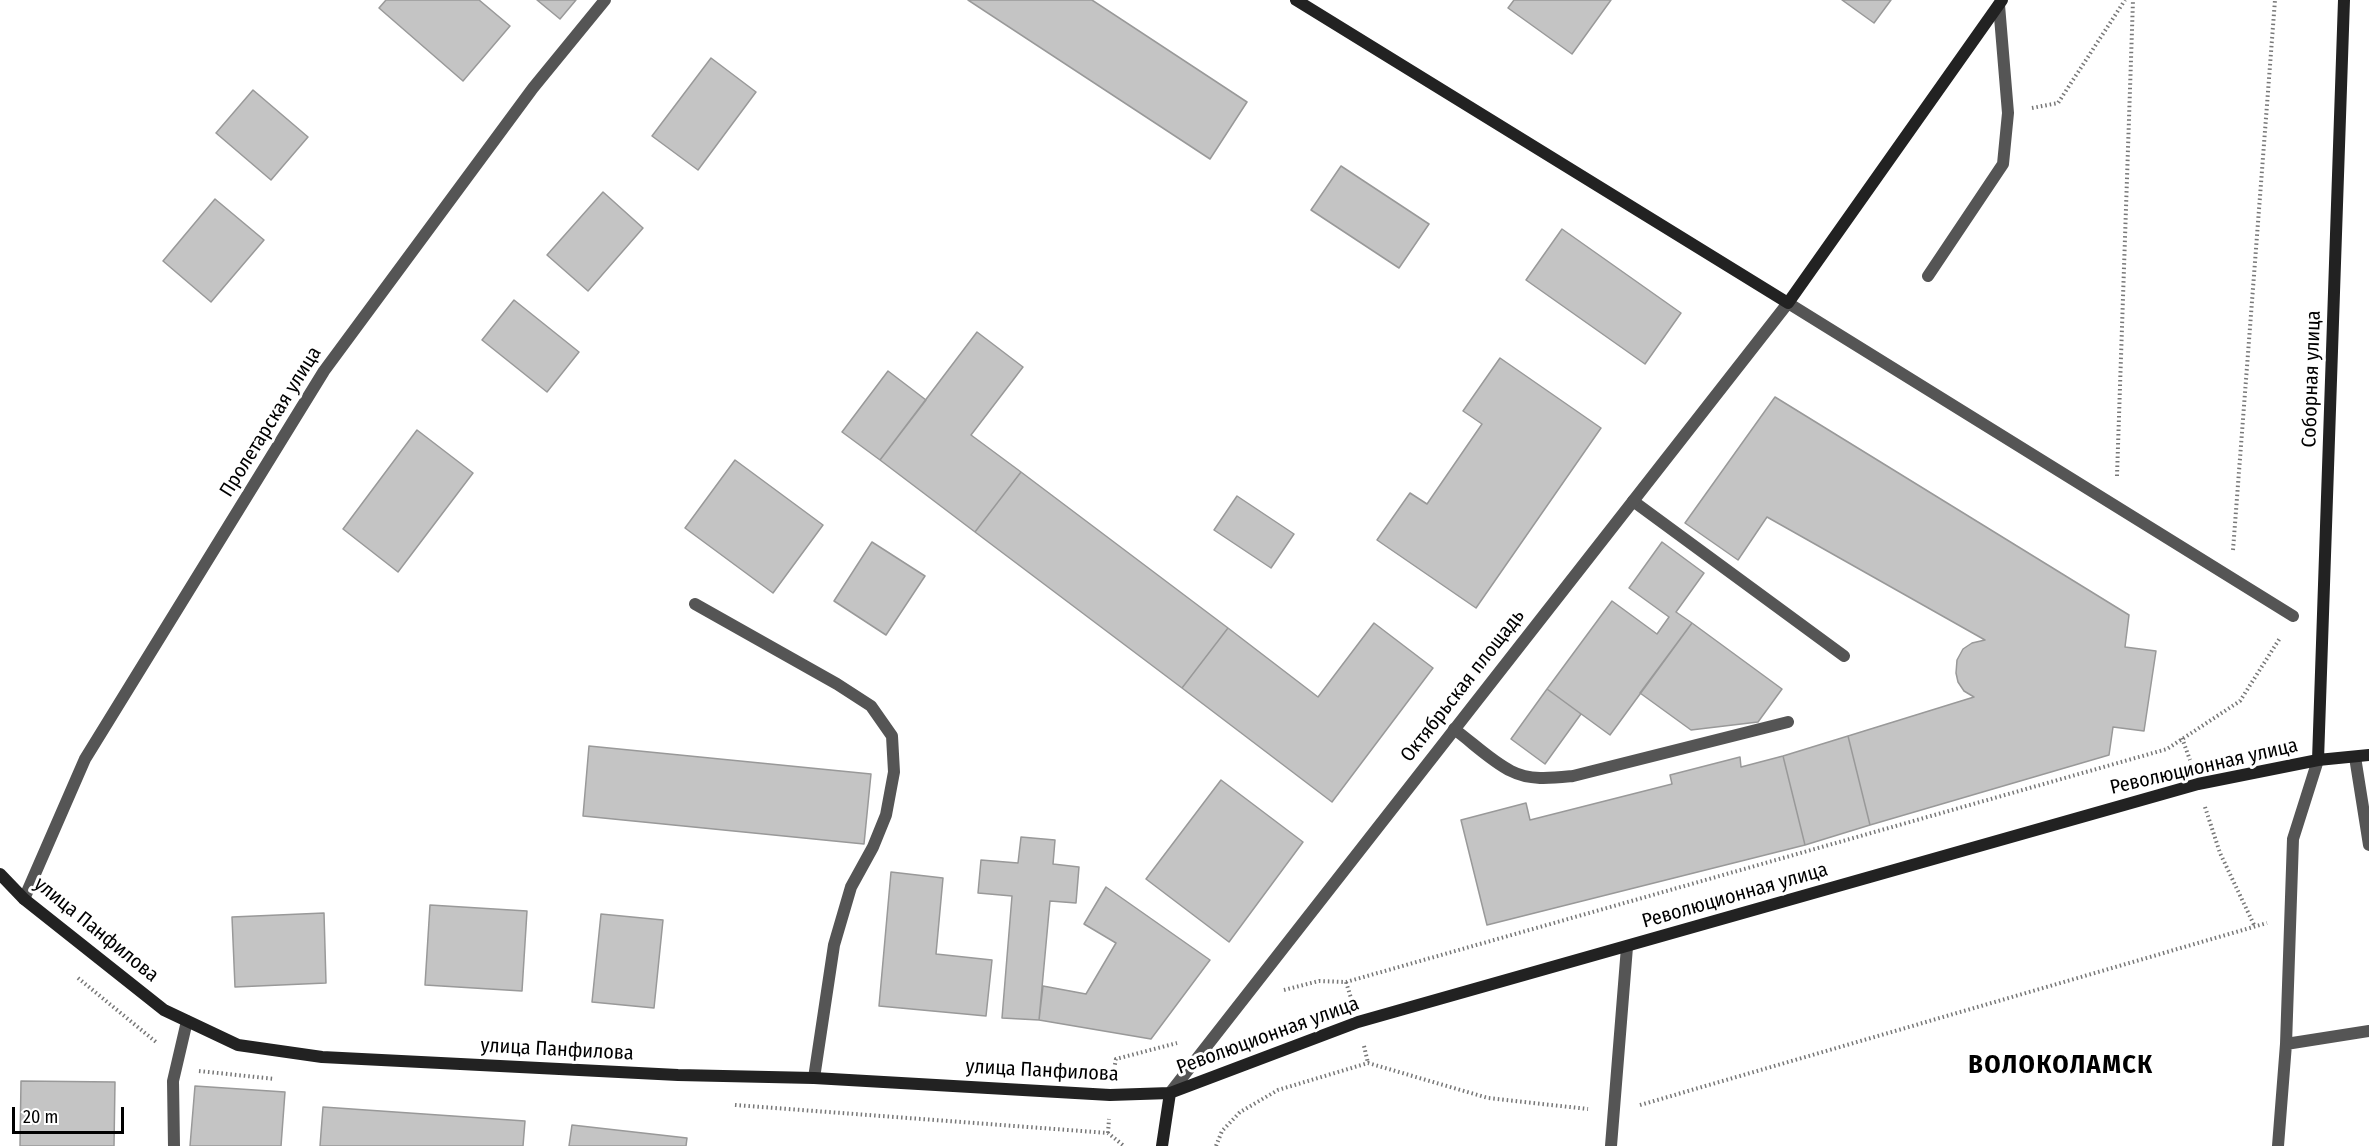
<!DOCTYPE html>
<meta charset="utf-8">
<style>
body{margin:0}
#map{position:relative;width:2369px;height:1146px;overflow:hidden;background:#fff;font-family:"Fira Sans Condensed",sans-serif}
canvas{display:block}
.scale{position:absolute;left:12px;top:1107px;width:112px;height:27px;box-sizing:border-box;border:3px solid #000;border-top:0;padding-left:8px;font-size:18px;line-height:21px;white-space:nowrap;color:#000;-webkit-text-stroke:4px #fff;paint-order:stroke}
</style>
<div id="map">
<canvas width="2369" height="1146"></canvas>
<div class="scale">20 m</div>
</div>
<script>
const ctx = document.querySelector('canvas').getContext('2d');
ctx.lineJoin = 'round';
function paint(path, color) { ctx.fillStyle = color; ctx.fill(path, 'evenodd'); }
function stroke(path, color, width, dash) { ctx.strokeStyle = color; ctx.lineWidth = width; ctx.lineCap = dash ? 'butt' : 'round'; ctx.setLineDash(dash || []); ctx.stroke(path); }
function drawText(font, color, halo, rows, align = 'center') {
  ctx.font = font + ' "Fira Sans Condensed",sans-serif'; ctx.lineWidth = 6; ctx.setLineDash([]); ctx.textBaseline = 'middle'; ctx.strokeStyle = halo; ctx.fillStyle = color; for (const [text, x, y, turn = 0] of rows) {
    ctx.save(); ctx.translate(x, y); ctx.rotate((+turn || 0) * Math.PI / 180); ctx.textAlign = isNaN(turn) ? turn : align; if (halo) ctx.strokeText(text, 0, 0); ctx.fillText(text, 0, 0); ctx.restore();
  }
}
const building = new Path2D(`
 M386,0H479L510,26L463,81L379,8Z
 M537,0H576L560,19Z
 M968,0H1092L1247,102L1210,159Z
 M1514,0H1611L1572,54L1508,8Z
 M1842,0H1891L1874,23Z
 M711,58L756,92L698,170L652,136Z
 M253,90L308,137L271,180L216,133Z
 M1341,166L1429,224L1399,268L1311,210Z
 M603,192L643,228L588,291L547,255Z
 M215,199L264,240L211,302L163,261Z
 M1562,229L1681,313L1645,364L1526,280Z
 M514,300L579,352L547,392L482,340Z
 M977,332L1023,367L971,435L1021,472L975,532L880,460Z
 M1500,358L1601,428L1476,608L1377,540L1410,493L1427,504L1482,424L1463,411Z
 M888,371L926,400L880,460L842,432Z
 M1775,397L2129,615L2125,647L2156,651L2144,731L2113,727L2109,755L1870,825L1848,736L1974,697L1964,691L1958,682L1956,673L1957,660L1963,649L1972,643L1985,640L1767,517L1738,560L1685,523Z
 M417,430L473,473L398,572L343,529Z
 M735,460L823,525L773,593L685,528Z
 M1021,472L1228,628L1182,688L975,532Z
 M1237,496L1294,534L1271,568L1214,530Z
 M872,542L925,576L886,635L834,601Z
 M1662,542L1704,573L1676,612L1692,623L1610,735L1547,689L1612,601L1657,634L1669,617L1629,588Z
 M1374,623L1433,668L1332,802L1182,688L1228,628L1318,697Z
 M1692,623L1782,689L1758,722L1691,730L1640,693Z
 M1547,689L1581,714L1545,764L1511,739Z
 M1848,736L1870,825L1805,845L1783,756Z
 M589,746L871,774L864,844L583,816Z
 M1783,756L1805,845L1487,925L1461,820L1526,803L1530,820L1672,784L1670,775L1740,757L1741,767Z
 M1221,780L1303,842L1229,942L1146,879Z
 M1021,837L1055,840L1053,864L1079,867L1076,903L1050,901L1039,1020L1002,1018L1012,896L978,893L981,860L1018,863Z
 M891,872L943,878L936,954L992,960L986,1016L879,1006Z
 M1106,887L1210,960L1151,1039L1039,1020L1043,986L1086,994L1116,943L1084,924Z
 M430,905L527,911L522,991L425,985Z
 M324,913L326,983L235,987L232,917Z
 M601,914L663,920L654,1008L592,1002Z
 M21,1081L115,1082L114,1146H20Z
 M195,1086L285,1092L281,1146H190Z
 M323,1107L525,1121L523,1146H320Z
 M572,1125L687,1138L686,1146H569Z`);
const path = new Path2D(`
 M2032,108L2058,103L2125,0
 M2117,476L2133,0
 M2233,550L2275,0
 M2182,738L2190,760
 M2205,807L2220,853L2255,927
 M78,978L156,1042
 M1346,982L1351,998
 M1284,990L1319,981L1346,982L2167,749L2240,701L2280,638
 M1364,1046L1368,1063
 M1114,1069L1116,1059L1177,1043
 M199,1071L275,1079
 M735,1105L1108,1133L1124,1146
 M1640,1105L2267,923
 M1108,1133L1109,1119
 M1216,1146L1222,1131L1240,1112L1278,1090L1368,1063L1488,1098L1588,1109`);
const lane = new Path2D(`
 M1928,276L2003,164L2008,113L1999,5
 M1633,501L1844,656
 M695,604L837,684L871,706L892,736L894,772L886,815L873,847L851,887L834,945L814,1078
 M1454,729C1472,742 1491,761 1511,771C1530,781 1553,778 1573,776L1788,722
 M2355,757L2369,845
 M174,1146L173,1081L187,1021
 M1611,1146L1627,947`);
const street = new Path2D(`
 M24,899L85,759L324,371L533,88L605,0
 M2286,1044L2369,1031
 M1170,1093L1788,303L2293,616
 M2278,1146L2286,1044L2293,839L2318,760`);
const secondary = new Path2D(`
 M1296,0L1788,303L2002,0
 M2318,760L2344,0
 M0,874L24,899L164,1010L238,1045L322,1057L678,1075L814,1078L1110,1095L1170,1093L1358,1022L2198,784L2318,760L2369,755
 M1162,1146L1170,1093`);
const streetNames = [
 ["Соборная улица",2312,379,-88],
 ["Пролетарская улица",271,422,-58],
 ["Октябрьская площадь",1463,686,-52],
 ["Революционная улица",2204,767,-13],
 ["Революционная улица",1735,896,-16],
 ["улица Панфилова",96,930,39],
 ["Революционная улица",1268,1036,-20],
 ["улица Панфилова",557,1050,3],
 ["улица Панфилова",1042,1071,3]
];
const districtNames = [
 ["ВОЛОКОЛАМСК",2061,1066]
];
paint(building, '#c4c4c4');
stroke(building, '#999', 1.5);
stroke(path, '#777', 4, [1.5, 3]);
stroke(lane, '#555', 12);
stroke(street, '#555', 12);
stroke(secondary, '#222', 12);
drawText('20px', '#000', '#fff', streetNames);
ctx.letterSpacing = '1.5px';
drawText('bold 26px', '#000', '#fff', districtNames);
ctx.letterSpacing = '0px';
</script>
